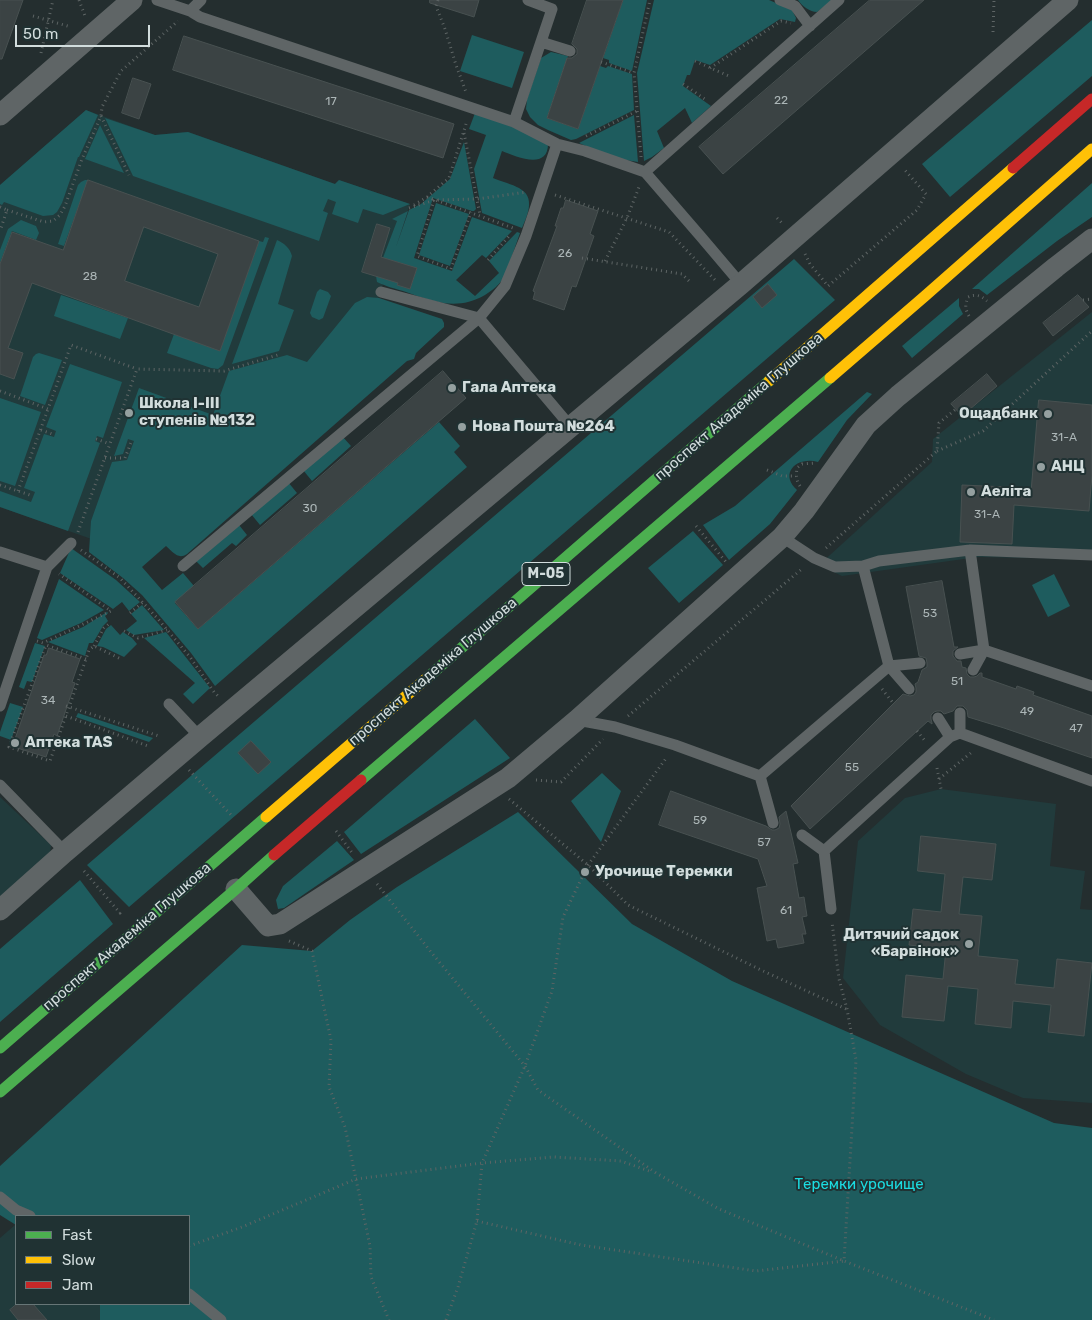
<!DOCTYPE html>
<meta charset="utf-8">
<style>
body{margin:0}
#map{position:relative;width:1092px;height:1320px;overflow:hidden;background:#242e2f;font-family:Rubik,sans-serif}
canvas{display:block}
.legend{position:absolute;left:15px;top:1215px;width:175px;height:90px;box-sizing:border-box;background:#203233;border:1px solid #677677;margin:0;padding:6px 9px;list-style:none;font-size:15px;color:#d2dddd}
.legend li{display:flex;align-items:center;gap:10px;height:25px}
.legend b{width:25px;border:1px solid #677677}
.scale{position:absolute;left:15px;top:25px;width:135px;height:22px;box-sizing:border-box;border:2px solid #d2dddd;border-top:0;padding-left:6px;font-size:15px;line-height:18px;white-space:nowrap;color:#d2dddd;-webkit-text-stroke:4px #203233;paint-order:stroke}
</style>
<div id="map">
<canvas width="1092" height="1320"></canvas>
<ul class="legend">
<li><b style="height:6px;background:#4caf50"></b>Fast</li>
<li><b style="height:6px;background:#ffc107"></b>Slow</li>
<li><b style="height:6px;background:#c62828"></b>Jam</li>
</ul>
<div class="scale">50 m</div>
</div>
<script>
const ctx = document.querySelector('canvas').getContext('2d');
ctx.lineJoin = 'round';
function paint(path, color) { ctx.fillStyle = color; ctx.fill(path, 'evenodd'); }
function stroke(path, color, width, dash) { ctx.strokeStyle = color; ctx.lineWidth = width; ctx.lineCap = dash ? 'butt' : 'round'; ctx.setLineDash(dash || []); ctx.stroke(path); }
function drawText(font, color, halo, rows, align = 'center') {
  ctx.font = font + ' Rubik,sans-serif'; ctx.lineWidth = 4; ctx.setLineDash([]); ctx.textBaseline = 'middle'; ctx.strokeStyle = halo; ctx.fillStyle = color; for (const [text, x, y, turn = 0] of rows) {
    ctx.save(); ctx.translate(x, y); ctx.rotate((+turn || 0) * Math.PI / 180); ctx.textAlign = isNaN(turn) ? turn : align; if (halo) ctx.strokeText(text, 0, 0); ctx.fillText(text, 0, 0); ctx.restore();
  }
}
const built = new Path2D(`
 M86,110L155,135L188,132L335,184L339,180L410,204L371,320L103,543L0,507V185Z
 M1092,312V559L978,557L842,576L819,565L932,462L933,439Z
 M941,789L1056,804L1050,866L1085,871L1080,909L1092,910V1103L1023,1098L966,1074L880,1025L843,978L858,841L905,798Z
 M0,797L51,845L50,854L0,897Z
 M15,1225H16V1304H100V1320H0V1238Z`);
const green = new Path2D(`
 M623,0H647L632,71L609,63V60L603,58Z
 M654,0H769L792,10L796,18L795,22L780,19L710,65L695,60L690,75H687L683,86L711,106L692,123L685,108L657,131L664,148L652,157L644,161L637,73Z
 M798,0H833L817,12C810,12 802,6 798,0Z
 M1092,20V76L950,197L922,164Z
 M472,35L524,52L512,88L460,71Z
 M551,52L568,56L547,118L578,129L600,66L606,68L608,66L632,74L634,110L576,139L571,140L548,130L538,125L530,117L526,109L527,99L541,58Z
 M86,110L98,115L79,157H78L62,203L57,212L53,215L43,216L4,202L2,205L0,204V185Z
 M475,113L507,124L548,144C548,171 515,156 502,151L493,178C505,184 531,186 529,205C529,212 525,221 522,228L482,213L474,169L486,135L469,129Z
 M634,115L638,162L613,158L579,143Z
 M105,118L155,135L188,132L335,184L339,180L410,204L383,215L363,209L358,223L332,214L336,202L328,199L323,211L328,213L319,241L133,176Z
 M100,125L124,173L85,159Z
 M464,142L476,209L474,211H472L433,198L414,258L452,271L472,217L512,231L486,258L482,255L456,280L475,296L499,273L489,261L517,232L520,233L505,276C500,284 493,290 485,295C457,311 434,302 406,292C396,289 385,286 377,282L376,276L397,221L392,219L408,211L396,247L409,210L421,204L450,179Z
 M85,180H88L64,246L58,244L78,185L81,182Z
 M1092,183V217L1057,241L987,295L979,289H972Z
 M436,203L469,214L450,266L419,255Z
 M21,220L36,226L39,233L36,240L12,231L0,263V250L8,229Z
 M265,237L269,238L223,365L218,369L211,368L167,353L174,334L220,350L259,241L263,242Z
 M277,240C284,243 290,248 292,256L278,304L294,310L279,351L232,364Z
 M794,259L835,300L129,907L87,865Z
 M320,289L328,292L331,296L323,318L319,320L312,317L310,313L317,292Z
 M61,295L128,318L120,339L54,316Z
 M367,297L379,298L442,319L444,323V327L416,353L414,359L407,361L187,554C178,560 173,552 166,546L142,567L162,590L183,573L194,586L175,603L198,629L439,422L460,446L454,452L467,467L215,686L191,653L142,595L123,578L89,552L91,521L112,462L127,460L134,441L128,439L123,454L114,456L139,388L213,415L229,371L287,355L307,362L355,303Z
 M959,298V306L963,314L912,358L902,346Z
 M39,353L62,360L45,405L20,396L33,357L36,354Z
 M70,364L122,382L103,438L97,436L95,441L100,443L68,531L0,507V491L31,502L35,492L24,488L44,434L54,437L56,431L46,427Z
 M867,392L872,394L847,420L818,462C796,456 779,474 797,490L770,524L729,560L703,525L735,506Z
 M0,398L41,412L15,486L0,481Z
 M342,436L351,446L312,481L303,470Z
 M288,482L297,493L260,525L251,514Z
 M239,525L247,535L236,546L232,543L203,568L196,561Z
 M693,531L723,565L679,603L648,568Z
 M71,548L116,580L140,602L129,611L122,602L113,609L60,573Z
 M1054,574L1070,606L1048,617L1032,585Z
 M59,579L104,610L81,623L42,640L37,638Z
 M142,605L164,630L134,635L126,630L137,621L131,614Z
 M107,612L108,613L105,616L108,621L103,626L93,643H89L85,656L48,642L83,627Z
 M111,625L120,635L123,632L132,638L137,644L124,657L103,647L97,646L106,629Z
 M166,632L210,688L193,704L183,694L195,683L144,638Z
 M35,643L45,646L32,682L27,681L24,689L19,687Z
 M10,703L23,707L11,740L0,736V732Z
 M78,713L153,738L149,742L76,717Z
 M475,719L510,758L361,854L344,832Z
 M602,773L621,791L601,842L571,801Z
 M518,812L632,924L732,981L1054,1123L1092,1128V1320H100V1304H189V1216H16V1225L0,1215V1166L242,945L312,951L350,920L397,887Z
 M337,841L354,860L284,908L278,909L276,900L283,886Z
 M80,880L113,924L0,1022V949Z`);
const building = new Path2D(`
 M0,0H23L2,59H0Z
 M430,0H479L474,17L430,3Z
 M587,0H623L578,129L547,118L567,58H572L577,54V49L572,44Z
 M870,0H924L723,174L699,147Z
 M184,36L454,124L443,158L173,70Z
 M133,78L151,84L139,119L122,113Z
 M88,180L259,241L220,351L32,283L8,348L23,353L14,379L0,374V264L12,232L63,250ZM144,227L218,254L199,307L125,281Z
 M566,200L598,211L590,234L594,236L581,273L576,287L572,286L564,310L533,299L535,292L533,291L557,226H555L561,208H563Z
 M377,224L390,228L381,257L417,268L410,289L397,285L398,283L362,272Z
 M768,284L777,295L762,308L753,297Z
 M1078,295L1089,307L1053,336L1043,323Z
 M443,371L466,398L198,629L175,602Z
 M987,374L997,386L962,416L951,404Z
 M1039,400L1092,405V475L1089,511L1014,505L1012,544L960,542L962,485L1031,488Z
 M942,581L954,647H958L953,651V656L957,661H961L962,667L966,668L967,674L970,677H974L977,676L980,673H982V677L1016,689L1017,686L1034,692L1033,695L1092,716V758L1004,728L968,717L967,710L963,706H957L953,711L944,714L941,711H937L934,712L931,715V719L932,723V724L928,721L810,829L791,806L903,694L910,696L914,695L916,692V688L915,684L918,682L922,670L927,667V663L926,658L919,656L906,587Z
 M49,648L80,659L72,682L75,683L57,736L54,734L46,757L14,747L16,739H15L33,687L44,655H46Z
 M251,741L271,762L258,774L238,753Z
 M671,791L766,826L772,830H775L779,828L780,824L779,817L786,811L798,863L793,864L799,898L804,897L807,916L802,917L806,934H802L804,943L778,948L776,939L767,941L757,888L767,886L758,859L659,825Z
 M921,836L996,844L992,880L963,877L959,914L982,916L978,956L1018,960L1015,984L1054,988L1057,959L1092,963L1084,1036L1048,1032L1051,1005L1013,1001L1011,1028L975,1024L978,989L948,986L944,1021L902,1017L906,975L943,979L946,949L909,945L913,909L941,912L945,874L918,871Z
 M17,1304H33L47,1320H18L10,1310Z`);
const path = new Path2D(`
 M79,0L85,16
 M438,0L436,6L445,29L456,65L466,92
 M33,16L71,27
 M993,32L994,0
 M41,53L53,0
 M695,61L731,77
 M601,62L634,73
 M710,68L781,21L791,23
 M683,84L706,100
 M101,116L129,175
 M464,133L480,215
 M586,136L637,111
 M641,157L634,73L650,0
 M555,195L669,232L717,282
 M427,197L513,228
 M434,200L417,256L451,269L471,212
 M414,205L427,197L449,178L467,121
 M0,207L7,210L0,231
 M409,208L435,200L477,199L527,192
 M7,210L44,222L53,221L60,215L65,206L82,159L101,116L102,107L121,71L178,21
 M777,218L782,223
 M805,254L810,264L828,286L917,210L926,194L903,168
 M582,258L682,274L690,282
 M488,260L510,235
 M605,261L627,218L639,187
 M1083,300L1092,299
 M969,316C965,309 965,305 968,297C976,294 980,295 987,301
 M0,391L48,409L71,345L137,369
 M41,430L55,435
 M96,439L110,444
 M937,451L983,431L1092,331
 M105,458H125L132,440
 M767,470L782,476H796
 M0,485L33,496
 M800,486C796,480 796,475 797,468L802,464L815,463
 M18,491L48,409
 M696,526L726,562
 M78,532L137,369L224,371L281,354
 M826,548L937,451L939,423L956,409
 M81,550L120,578L158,619L190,657L214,692L219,697
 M130,613L143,602
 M124,631L138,638L167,630
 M37,641L43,643L111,611L59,574
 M94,646L104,628L110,623
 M86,659L46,645L9,747L50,761L86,659L89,650L94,646L121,659
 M882,689L893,703
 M66,706L159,736
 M66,716L148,746
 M628,716L803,568
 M917,731L926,742
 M937,768L941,789
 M189,770L233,817
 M939,779L972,752
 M536,780L561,782L603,739
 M509,799L588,865L628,905L761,970L846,1009
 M336,831L353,854
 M84,871L120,913L121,911
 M377,884L431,952L525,1066L538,1090L656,1173L719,1209L844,1261L994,1320
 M289,941L312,951L331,1040L329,1087L345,1127L370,1246L371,1277L389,1320
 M477,1221L581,1245L756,1271L844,1261L856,1060L847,1009L839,979L832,922
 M189,1246L242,1227L356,1179L482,1163L554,1157L621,1161L652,1172
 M446,1320L458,1287L477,1221L482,1163L525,1066L552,991L563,917L588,865L667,757`);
const lane = new Path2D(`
 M157,0L190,11L200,17L514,122
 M528,0L552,9L514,122L557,144L585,151L645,172L702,238L741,284
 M780,0L795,6L810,26
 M190,11L201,0
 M541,42L570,51
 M645,172L839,0
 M381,292L479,318L505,286L526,236L557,144
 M782,537L814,558L835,567L863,566L879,561L970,550L1092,555
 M970,550L984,650L1092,686
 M0,552L47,567L0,706
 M183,566L479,318L571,427
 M47,567L71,543
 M960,654L984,650
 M889,666L920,663
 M889,666L909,689
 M973,670L984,650
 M169,704L200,737
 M938,718L950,737
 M577,720L615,727L675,745L760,776L889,666L863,566
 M960,733L1092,781
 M760,776L773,823
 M0,785L65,852
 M802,835L824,851
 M831,909L824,851L950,737L960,733V713
 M0,1197L16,1210L30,1216
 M189,1294L221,1320`);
const street = new Path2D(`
 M0,115L132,0
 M236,889L268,926L280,924L508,778L577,720L782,537L804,511L866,425L898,396L1056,267L1092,239
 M0,910L65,852L200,737L741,284L1068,0`);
const fast = new Path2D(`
 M428,677L769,381
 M361,780L830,378
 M0,1048L266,817
 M0,1092L236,889L274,855`);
const slow = new Path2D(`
 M830,378L925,296L1092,149
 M769,381L1013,168
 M266,817L428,677`);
const jam = new Path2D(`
 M1013,168L1092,99
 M274,855L361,780`);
const markers = [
 [452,388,5,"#95a0a0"],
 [129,413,5,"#95a0a0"],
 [1048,414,5,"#95a0a0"],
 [462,427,5,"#95a0a0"],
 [1041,467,5,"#95a0a0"],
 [971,492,5,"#95a0a0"],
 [15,743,5,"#95a0a0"],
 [585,872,5,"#95a0a0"],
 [969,944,5,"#95a0a0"]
];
const numberNames = [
 ["22",781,101],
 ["17",331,102],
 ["26",565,254],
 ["28",90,277],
 ["31-А",1064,438],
 ["30",310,509],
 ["31-А",987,515],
 ["53",930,614],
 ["51",957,682],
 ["34",48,701],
 ["49",1027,712],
 ["47",1076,729],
 ["55",852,768],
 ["59",700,821],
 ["57",764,843],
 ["61",786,911]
];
const shields = [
 [546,574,48]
];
const shieldNames = [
 ["М-05",546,574]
];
const poiNames = [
 ["Гала Аптека",462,388],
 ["Школа І-ІІІ",139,404],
 ["ступенів №132",139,421],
 ["Ощадбанк",1038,414,"right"],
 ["Нова Пошта №264",472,427],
 ["АНЦ",1051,467],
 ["Аеліта",981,492],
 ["Аптека TAS",25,743],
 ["Урочище Теремки",595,872],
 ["Дитячий садок",959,935,"right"],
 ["«Барвінок»",959,952,"right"]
];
const streetNames = [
 ["проспект Академіка Глушкова",739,407,-41],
 ["проспект Академіка Глушкова",433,672,-41],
 ["проспект Академіка Глушкова",127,937,-41]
];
const parkNames = [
 ["Теремки урочище",859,1185]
];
paint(built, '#213b3c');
paint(green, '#1e5c5e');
paint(building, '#3b4344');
stroke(building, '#485151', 1);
stroke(path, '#5e6565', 3, [1, 4]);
stroke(lane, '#5f6566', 11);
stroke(street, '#5f6566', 21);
stroke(fast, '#4caf50', 11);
stroke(slow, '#ffc107', 11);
stroke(jam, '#c62828', 11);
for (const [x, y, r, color] of markers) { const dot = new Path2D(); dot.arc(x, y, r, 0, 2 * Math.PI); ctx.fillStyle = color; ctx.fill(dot); stroke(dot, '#203233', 2); }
drawText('12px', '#acb6b7', null, numberNames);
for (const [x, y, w] of shields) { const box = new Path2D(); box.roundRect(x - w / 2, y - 11.5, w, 23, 4); ctx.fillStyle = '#203233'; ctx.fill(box); stroke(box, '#d2dddd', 1); }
drawText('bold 14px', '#d2dddd', null, shieldNames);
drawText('bold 15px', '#d2dddd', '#203233', poiNames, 'left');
drawText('15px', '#d2dddd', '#203233', streetNames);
drawText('15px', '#1bdce1', '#203233', parkNames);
</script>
